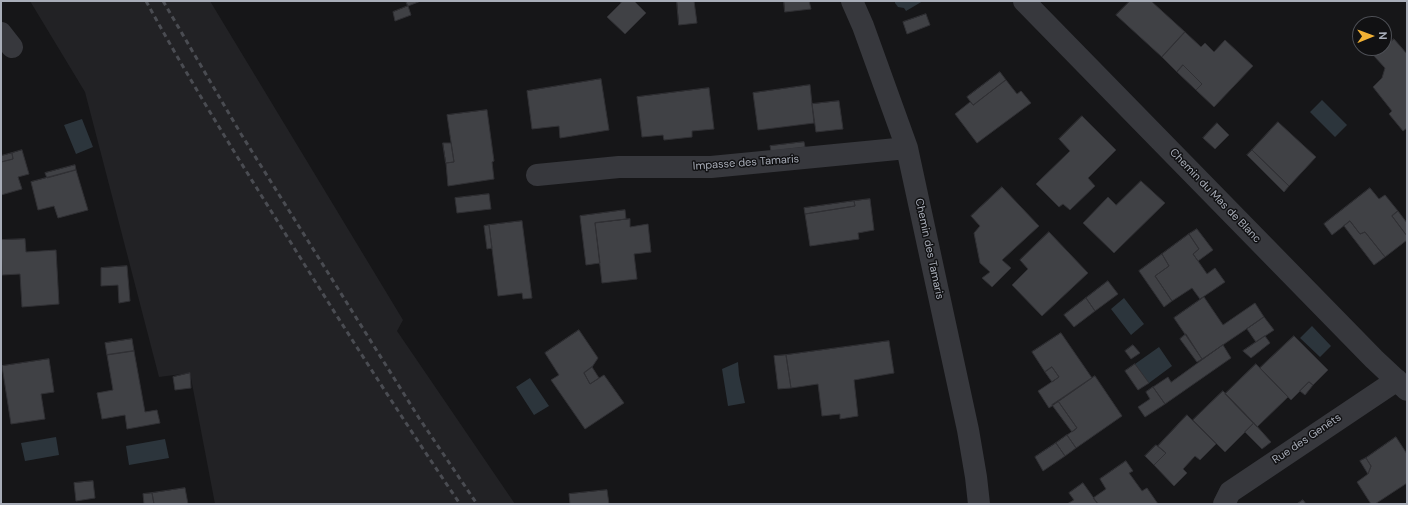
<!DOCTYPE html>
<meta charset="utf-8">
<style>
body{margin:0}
#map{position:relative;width:1408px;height:505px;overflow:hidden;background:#161618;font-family:"DM Sans",sans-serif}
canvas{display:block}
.frame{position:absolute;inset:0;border:2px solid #a8adb8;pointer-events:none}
.north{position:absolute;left:1352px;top:16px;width:40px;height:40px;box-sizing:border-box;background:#111113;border:1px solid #4d4f55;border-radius:50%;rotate:89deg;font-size:11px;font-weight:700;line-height:16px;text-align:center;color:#a8adb8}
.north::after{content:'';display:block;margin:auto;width:14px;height:18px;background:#f2b134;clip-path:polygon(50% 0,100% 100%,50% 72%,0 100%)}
</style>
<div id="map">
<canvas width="1408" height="505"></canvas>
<div class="frame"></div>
<div class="north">N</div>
</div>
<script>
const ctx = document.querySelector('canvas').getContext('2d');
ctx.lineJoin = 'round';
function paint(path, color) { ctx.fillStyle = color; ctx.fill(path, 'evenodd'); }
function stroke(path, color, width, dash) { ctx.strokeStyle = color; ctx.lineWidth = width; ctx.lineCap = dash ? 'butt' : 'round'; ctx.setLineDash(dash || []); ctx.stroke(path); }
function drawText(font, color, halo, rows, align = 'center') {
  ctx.font = font + ' "DM Sans",sans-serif'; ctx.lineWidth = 3; ctx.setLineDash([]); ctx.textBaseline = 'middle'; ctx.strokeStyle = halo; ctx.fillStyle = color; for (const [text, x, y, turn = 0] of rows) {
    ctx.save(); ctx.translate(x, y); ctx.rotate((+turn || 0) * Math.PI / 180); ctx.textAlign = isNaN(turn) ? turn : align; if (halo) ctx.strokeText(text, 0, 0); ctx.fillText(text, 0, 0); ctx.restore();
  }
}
const built = new Path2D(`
 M30,1H210L403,320L397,331L515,504H215L190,373L159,377L85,92Z`);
const water = new Path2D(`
 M895,1H923L906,11L904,8L898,7L895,3Z
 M1322,100L1347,125L1335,137L1310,112Z
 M82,119L93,147L76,154L64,125Z
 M1124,298L1144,324L1131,335L1111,309Z
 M1312,326L1331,346L1320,357L1300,338Z
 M1159,347L1172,366L1149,383L1135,364Z
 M738,362L739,375L745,403L728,406L722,369Z
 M530,378L549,406L534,415L516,387Z
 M56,437L59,455L25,461L21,443Z
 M165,439L169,458L129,465L126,446Z`);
const building = new Path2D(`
 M406,1H421L408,6Z
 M620,1H636L635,2L646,13L625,34L607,17L621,3Z
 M677,1H694L697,23L679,25Z
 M784,1H809L811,9L785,12Z
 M1130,1H1151L1185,32L1162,57L1116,15Z
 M408,6L411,15L395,21L393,12Z
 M926,14L930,25L907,34L903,22Z
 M1185,32L1201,47L1205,43L1214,52L1225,40L1253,66L1214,107L1196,90L1202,84L1183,65L1177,72L1162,57Z
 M1394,39L1407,54V128L1403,131L1389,114L1392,111L1373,87L1382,78L1385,68L1374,56Z
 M1183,65L1202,84L1196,90L1177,72Z
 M1000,72L1006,80L973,105L967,97Z
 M601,79L609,130L560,138L559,126L532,129L527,91Z
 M1006,80L1017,94L1021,91L1031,103L977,143L955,114L970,102L973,105Z
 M810,85L814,123L758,130L753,93Z
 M709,88L714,129L692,131V137L664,140L663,135L642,137L637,97Z
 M839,101L843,129L816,132L812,104Z
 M487,110L494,161L492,162L494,179L448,186L446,163L454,162L447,115Z
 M1082,116L1116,150L1088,178L1095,186L1070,210L1063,204L1059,207L1036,184L1070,151L1059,139Z
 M1278,122L1316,157L1289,186L1252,150Z
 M1217,123L1229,135L1215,149L1203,138Z
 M804,142L805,147L771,151L770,146Z
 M443,143H451L454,162L446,163Z
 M22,150L29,174L18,177L22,189L1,195V162L13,159L12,153Z
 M1252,150L1289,186L1284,192L1247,155Z
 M12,153L13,159L1,162V156Z
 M75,165L76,170L47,178L45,173Z
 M76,170L88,210L58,218L54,206L38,210L31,182Z
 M1141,181L1165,203L1114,253L1083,223L1108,197L1116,205Z
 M1002,187L1039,226L1002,260L1011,268L992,287L982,278L990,272L980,263L974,233L980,226L971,216Z
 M1370,188L1379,199L1385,195L1398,211L1392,216L1407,236V240L1385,257L1365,232L1360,234L1350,221L1332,235L1324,224Z
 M489,194L491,209L457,213L455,198Z
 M870,199L874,230L858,233L859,239L810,246L805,214L855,206L854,201Z
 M854,201L855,206L805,214L804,208Z
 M625,210L626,219L595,223L600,263L586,265L580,216Z
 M1398,211L1407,223V236L1392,216Z
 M630,219V227L648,224L651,252L634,254L637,279L602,283L595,223Z
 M522,221L532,298L523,299L522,293L498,296L489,225Z
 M1350,221L1360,234L1365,232L1385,257L1374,265L1344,226Z
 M489,225L492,248L487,249L484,226Z
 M1197,229L1213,250L1198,261L1193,254L1199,249L1189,234Z
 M1049,232L1088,273L1042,316L1012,285L1028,269L1020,260Z
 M1189,234L1199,249L1193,254L1198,261L1207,274L1215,268L1225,282L1200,299L1192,288L1172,301L1155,276L1169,266L1162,254Z
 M25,239L26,252L56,250L59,304L22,307L20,274L2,275L1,240Z
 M1162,254L1169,266L1155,276L1172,301L1164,307L1139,271Z
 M127,266L130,301L119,303L118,285L101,286V268Z
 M1108,281L1118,294L1095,311L1086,298Z
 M1204,297L1223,325L1255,303L1264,317L1202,359L1174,318Z
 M1086,298L1095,311L1074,327L1064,315Z
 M1264,317L1274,330L1256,342L1247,329Z
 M579,330L598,358L592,367L584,373L590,384L604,375L624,403L585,429L551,380L559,375L545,353Z
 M1061,333L1092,378L1049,408L1038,391L1059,377L1052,367L1045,372L1032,352Z
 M1186,334L1202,359L1197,362L1180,339Z
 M1265,336L1270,343L1251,358L1243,351Z
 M1294,336L1328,370L1313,385L1309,382L1291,400L1260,368Z
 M132,339L134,351L107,355L105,343Z
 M889,341L894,373L854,380L858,416L840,419V414L822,416L818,384L791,388L786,355Z
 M1133,345L1140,353L1131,359L1125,351Z
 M1223,345L1231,358L1165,404L1153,387L1168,377L1171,382Z
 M134,351L145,412L157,410L160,423L127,429L125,415L102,419L97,393L113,390L107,355Z
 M786,355L791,388L778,389L774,356Z
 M49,359L54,392L41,394L45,419L11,424L2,366Z
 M1135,364L1149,383L1138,390L1125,371Z
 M1256,364L1288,397L1257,427L1225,394Z
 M592,367L599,378L590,384L584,373Z
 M1052,367L1059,377L1052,382L1045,372Z
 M190,373L191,388L175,390L173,377Z
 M1095,376L1122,416L1076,448L1067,435L1077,428L1058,401Z
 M1309,382L1313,385L1305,395L1300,391Z
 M1153,387L1165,404L1145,417L1138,407L1150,399L1146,392Z
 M1223,391L1254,423L1225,452L1193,420Z
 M1058,401L1077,428L1072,432L1052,405Z
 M1187,415L1216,444L1200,460L1195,456L1183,469L1187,473L1174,486L1154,465L1166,453L1158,446Z
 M1254,423L1271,442L1262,449L1245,432Z
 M1067,435L1076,448L1065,456L1056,443Z
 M1396,437L1407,454V483L1375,504H1371L1357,482L1368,474L1371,466L1366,458Z
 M1056,443L1065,456L1043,471L1035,457Z
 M1156,445L1166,453L1154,465L1145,456Z
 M1366,458L1371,466L1368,474L1360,461Z
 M1126,461L1133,471L1129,473L1142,491L1147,488L1158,504H1098L1093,498L1106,489L1100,479Z
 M93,481L95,498L76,501L74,483Z
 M1083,483L1098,504H1067L1074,500L1069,493Z
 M185,488L188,504H154L152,493Z
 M607,490L609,504H570L569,494Z
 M152,493L154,504H144L143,494Z
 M1303,500L1306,504H1297Z`);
const minor = new Path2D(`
 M852,1L863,26L907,148L968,430L976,477L979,504
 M1024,1L1374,359L1407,390
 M1,33L12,47
 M537,175L619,167H711L907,148
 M1224,504L1230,492L1397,380`);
const rail = new Path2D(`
 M146,1C187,76 232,149 278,222C337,317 397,411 460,504
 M163,1L241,134L419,418L477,504`);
const streetNames = [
 ["Impasse des Tamaris",746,163,-4],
 ["Chemin du Mas de Blanc",1215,196,46],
 ["Chemin des Tamaris",929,249,78],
 ["Rue des Genêts",1307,439,-34]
];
paint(built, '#222225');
paint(water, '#2c353c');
paint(building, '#404145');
stroke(building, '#303034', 1);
stroke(minor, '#37383d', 22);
stroke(rail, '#4a4c52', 3, [5, 4]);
drawText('11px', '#a8adb8', '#111113', streetNames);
</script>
